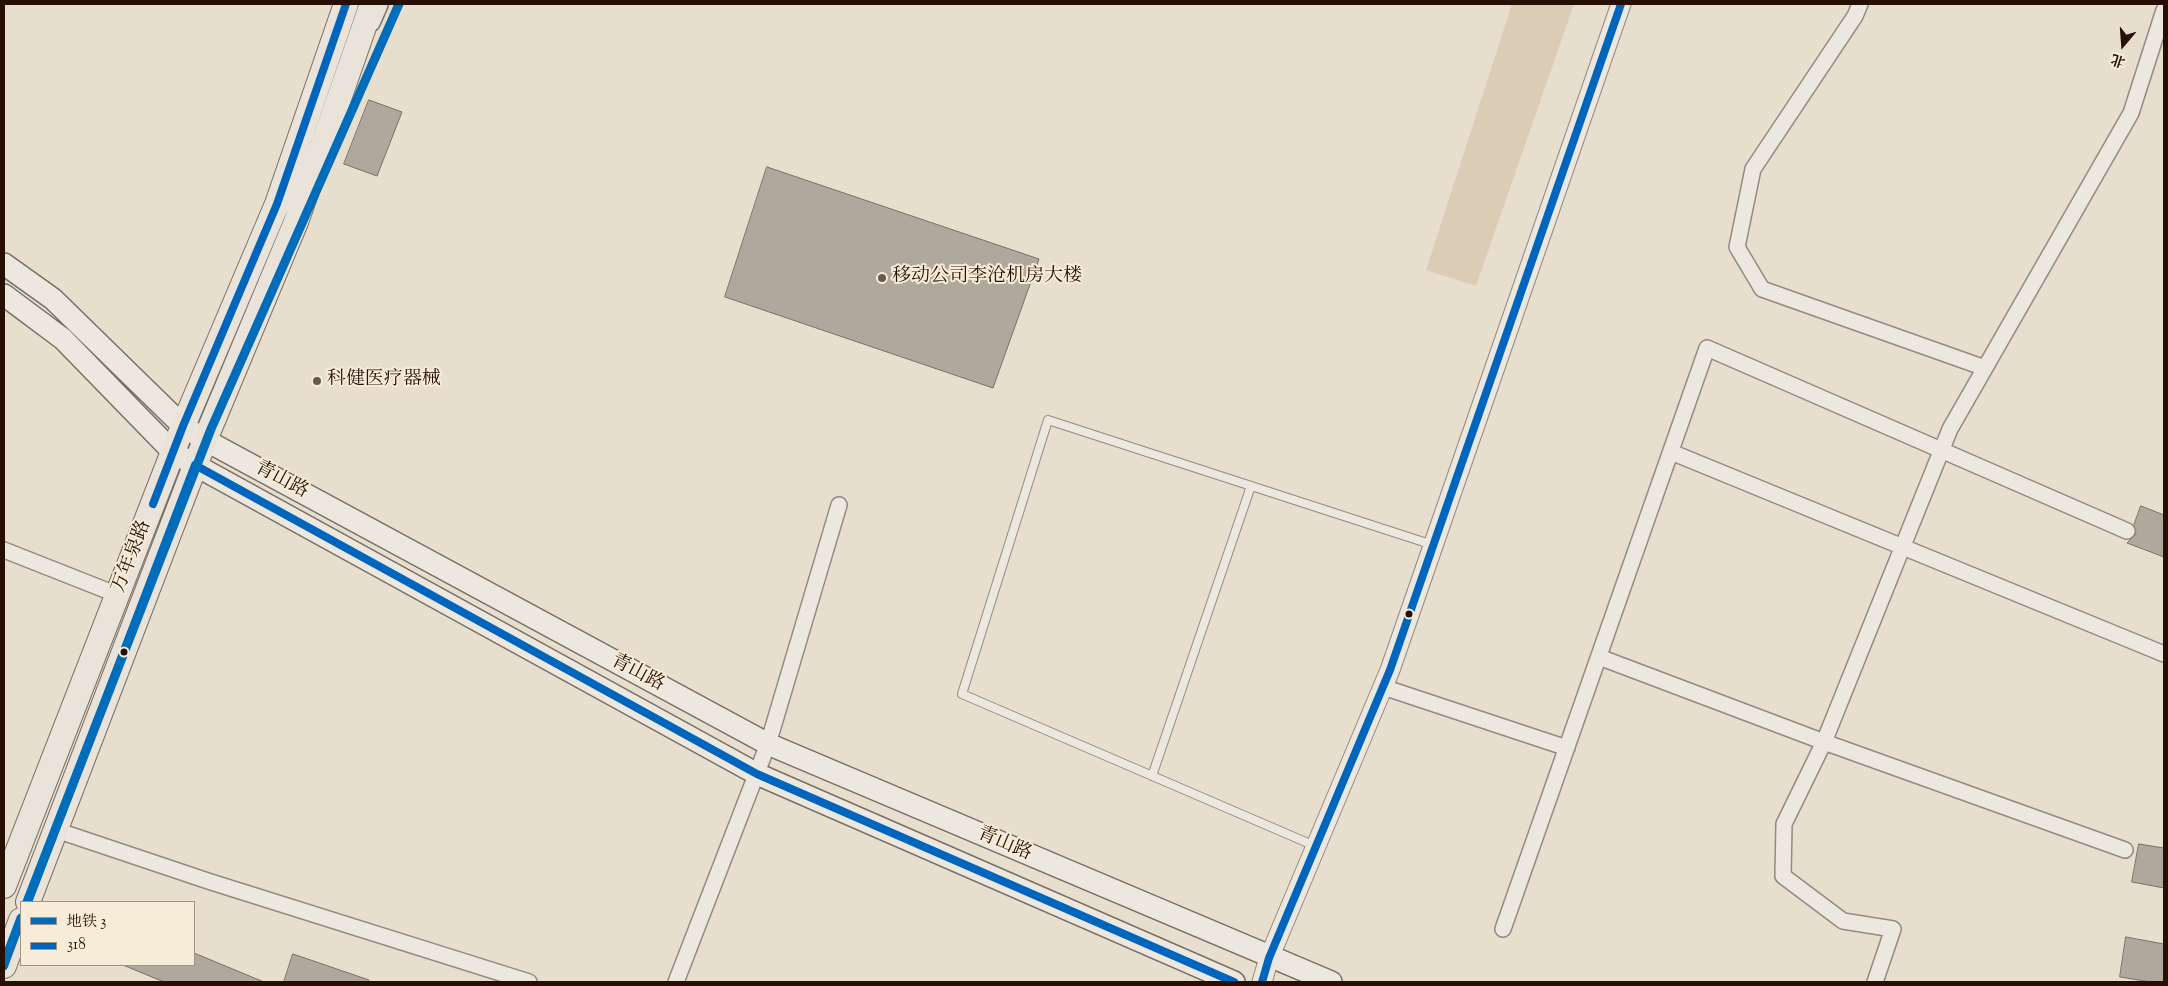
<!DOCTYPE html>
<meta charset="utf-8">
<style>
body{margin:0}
#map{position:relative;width:2168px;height:986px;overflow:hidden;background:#e8dece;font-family:"Sorts Mill Goudy","Noto Serif SC",serif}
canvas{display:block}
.frame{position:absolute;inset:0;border:5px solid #280f04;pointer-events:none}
.legend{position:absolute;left:20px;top:901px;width:175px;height:65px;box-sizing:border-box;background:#f7ecd8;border:1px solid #a49483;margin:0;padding:6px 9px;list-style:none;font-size:15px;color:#280f04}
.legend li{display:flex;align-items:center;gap:10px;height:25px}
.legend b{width:25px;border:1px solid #a49483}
.north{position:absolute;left:2098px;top:20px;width:50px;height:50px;-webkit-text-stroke:4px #f7ecd8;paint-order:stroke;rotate:198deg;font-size:14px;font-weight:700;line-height:20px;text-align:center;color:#280f04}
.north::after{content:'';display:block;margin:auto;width:18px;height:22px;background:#280f04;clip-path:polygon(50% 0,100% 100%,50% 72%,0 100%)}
</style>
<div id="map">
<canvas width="2168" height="986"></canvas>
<div class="frame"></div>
<ul class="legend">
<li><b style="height:6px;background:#006dbb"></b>地铁 3</li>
<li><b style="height:6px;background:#0065bd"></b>318</li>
</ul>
<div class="north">北</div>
</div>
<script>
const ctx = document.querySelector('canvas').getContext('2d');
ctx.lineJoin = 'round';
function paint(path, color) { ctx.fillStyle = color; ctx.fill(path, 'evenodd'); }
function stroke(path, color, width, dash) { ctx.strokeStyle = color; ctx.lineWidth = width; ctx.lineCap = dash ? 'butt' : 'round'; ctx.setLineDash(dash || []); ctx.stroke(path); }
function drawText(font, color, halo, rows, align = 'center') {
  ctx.font = font + ' "Sorts Mill Goudy","Noto Serif SC",serif'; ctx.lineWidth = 4; ctx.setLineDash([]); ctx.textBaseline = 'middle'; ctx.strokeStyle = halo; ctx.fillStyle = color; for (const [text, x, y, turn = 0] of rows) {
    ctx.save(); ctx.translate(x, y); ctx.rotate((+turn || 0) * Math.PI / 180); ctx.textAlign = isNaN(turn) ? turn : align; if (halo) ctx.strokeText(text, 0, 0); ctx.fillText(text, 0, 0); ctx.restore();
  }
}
const green = new Path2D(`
 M1512,4H1574L1476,286L1426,270Z`);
const building = new Path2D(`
 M369,100L402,112L377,176L344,164Z
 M767,167L1039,259L993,388L725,297Z
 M2141,506L2164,515V557L2127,543L2136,534L2134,525Z
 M2139,844L2164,848V888L2132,882Z
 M2126,937L2164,944V982H2151L2120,977Z
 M194,953L264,982H164L123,965H194Z
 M293,954L369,980V982H284Z`);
const service = new Path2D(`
 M1152,776L1251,486
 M1315,846L962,694L1048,420L1433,545`);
const minor = new Path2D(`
 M1860,4L1855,16L1753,169L1737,247L1762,289L1985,368
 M1671,452L2164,654
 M4,550L118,595
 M1599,657L1824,742L2125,850
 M1383,687L1567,748
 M56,830L211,882L529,982
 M1503,929L1707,348L2127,531
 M676,982L768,744L839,505
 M1875,982L1893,929L1843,921L1783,876L1784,824L1824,742L1950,429L2131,113L2164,10`);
const tertiary = new Path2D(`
 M1262,982L1269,958L1390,670L1621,4`);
const secondary = new Path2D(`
 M4,264L53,299L183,426L205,440L768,744L1331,982
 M4,295L63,339L173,452L195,465L757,774L1234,982`);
const primary = new Path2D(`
 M4,886L183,426L277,204L346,4
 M28,902L205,440L296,222L372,4
 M4,966L21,920`);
const trunk = new Path2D(`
 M368,20L375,4`);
const bus1 = new Path2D(`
 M153,504L183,426L277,204L346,4
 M28,902L195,465L757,774L1234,982
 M4,966L21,920
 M1262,982L1269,958L1390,670L1621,4`);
const metro1 = new Path2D(`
 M27,902L211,429L399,4
 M4,963L21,918`);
const markers = [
 [882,278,5,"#6b574b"],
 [317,381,5,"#6b574b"],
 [1409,614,4.5,"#280f04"],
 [124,652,4.5,"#280f04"]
];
const poiNames = [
 ["移动公司李沧机房大楼",892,278],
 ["科健医疗器械",327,381]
];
const streetNames = [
 ["青山路",281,481,28],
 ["万年泉路",133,557,-69],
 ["青山路",637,674,28],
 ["青山路",1004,845,23]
];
paint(green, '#dbccb6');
paint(building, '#b1a89d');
stroke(building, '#786f66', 1);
stroke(service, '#938a80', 10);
stroke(minor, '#938a80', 18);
stroke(tertiary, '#938a80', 21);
stroke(secondary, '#786f66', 24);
stroke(primary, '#786f66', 26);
stroke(trunk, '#786f66', 28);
stroke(service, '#ece7df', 8);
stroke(minor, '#ece7df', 15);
stroke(tertiary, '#ece7df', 19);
stroke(secondary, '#ece7df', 21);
stroke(primary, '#e9e3da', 24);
stroke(trunk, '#e9e3da', 25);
stroke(bus1, '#0065bd', 8);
stroke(metro1, '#006dbb', 9);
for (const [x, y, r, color] of markers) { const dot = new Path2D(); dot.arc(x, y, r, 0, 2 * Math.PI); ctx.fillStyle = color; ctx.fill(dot); stroke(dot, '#f7ecd8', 2); }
drawText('19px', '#280f04', '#f7ecd8', poiNames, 'left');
drawText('19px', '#280f04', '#f7ecd8', streetNames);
</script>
